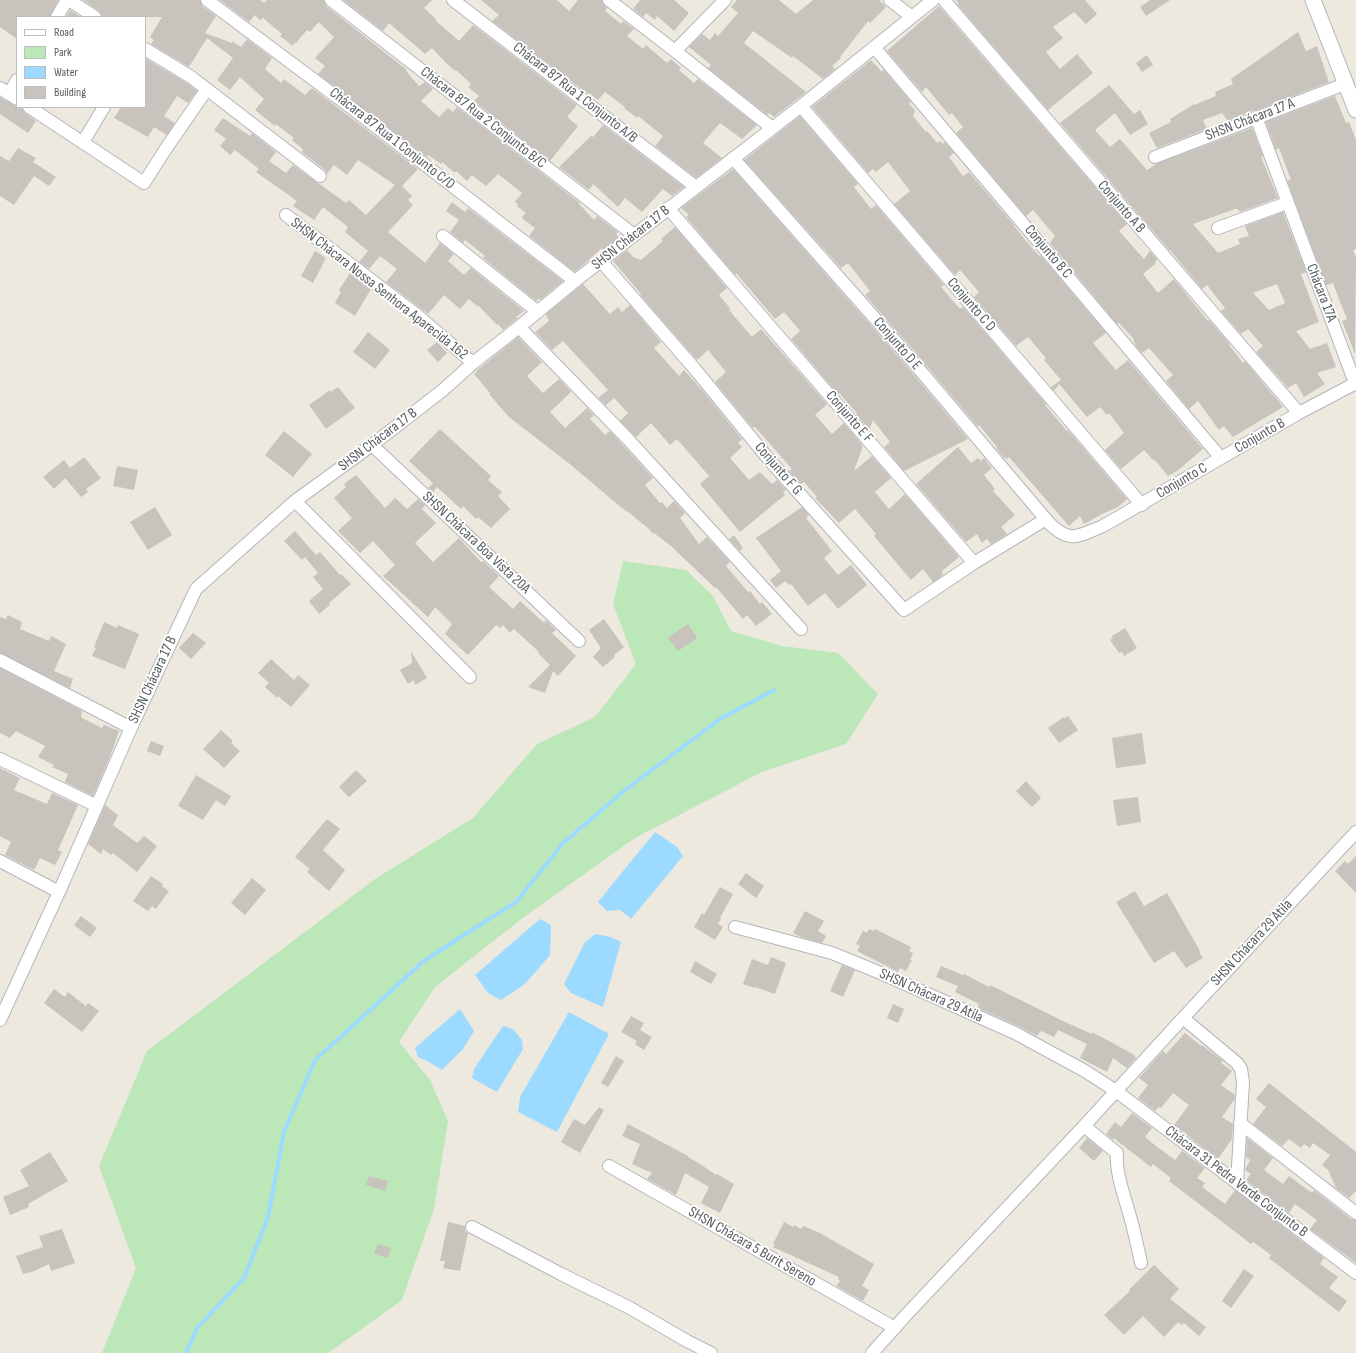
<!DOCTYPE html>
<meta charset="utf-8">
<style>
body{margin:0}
#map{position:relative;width:1356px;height:1353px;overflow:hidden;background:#ede9df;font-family:"Sofia Sans Condensed",sans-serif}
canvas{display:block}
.legend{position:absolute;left:16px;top:16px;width:130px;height:92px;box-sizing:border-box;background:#fff;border:1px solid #bcbec0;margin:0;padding:5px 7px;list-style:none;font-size:12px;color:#585d62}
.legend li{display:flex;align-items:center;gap:8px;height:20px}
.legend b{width:20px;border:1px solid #bcbec0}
</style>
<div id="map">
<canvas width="1356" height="1353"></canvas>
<ul class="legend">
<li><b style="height:5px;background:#fff"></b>Road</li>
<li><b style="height:11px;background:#bce7b9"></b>Park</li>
<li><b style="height:11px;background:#9ddaff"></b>Water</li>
<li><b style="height:11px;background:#c8c3bc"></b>Building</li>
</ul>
</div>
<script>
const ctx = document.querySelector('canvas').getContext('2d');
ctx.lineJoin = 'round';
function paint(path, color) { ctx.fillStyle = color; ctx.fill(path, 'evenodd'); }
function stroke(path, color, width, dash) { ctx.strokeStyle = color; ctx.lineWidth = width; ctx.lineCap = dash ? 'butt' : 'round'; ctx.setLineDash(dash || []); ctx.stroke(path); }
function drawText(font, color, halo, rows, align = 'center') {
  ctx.font = font + ' "Sofia Sans Condensed",sans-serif'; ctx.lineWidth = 3.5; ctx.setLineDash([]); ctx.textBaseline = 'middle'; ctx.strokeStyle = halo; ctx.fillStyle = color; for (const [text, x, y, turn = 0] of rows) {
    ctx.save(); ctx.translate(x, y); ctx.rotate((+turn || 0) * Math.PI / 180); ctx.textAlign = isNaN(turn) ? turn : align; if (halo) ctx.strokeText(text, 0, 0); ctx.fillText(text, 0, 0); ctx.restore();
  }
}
const green = new Path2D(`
 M623,561L686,570L713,596L731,631L782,646L838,653L878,694L846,744L762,772L635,838L524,917L435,987L399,1042L430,1080L448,1121L434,1209L402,1300L328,1353H102L136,1268L99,1166L147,1051L375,879L473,818L537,744L595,717L636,664L613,604Z`);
const water = new Path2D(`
 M655,832L677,847L683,856L631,919L620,910L607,911L598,902Z
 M540,919L551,925L550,955L525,984L501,1000L488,993L475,975Z
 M595,934L611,937L621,942L603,1007L571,993L564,984L585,942Z
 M460,1009L474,1031L463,1049L442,1070L429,1062L418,1057L415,1048Z
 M569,1012L609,1034L557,1132L518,1112L520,1097Z
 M503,1026L513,1029L522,1040L523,1049L497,1092L472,1078L474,1069Z`);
const stream = new Path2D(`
 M186,1353L197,1328L244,1278L268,1217L284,1132L315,1060L425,960L516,902L563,843L625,790L720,719L774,690`);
const building = new Path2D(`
 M0,0H58L50,17H17V39L0,27Z
 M83,0H200L202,6L216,16L205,33L232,43V41L241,47L247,39L272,58L265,69L281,83L284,79L305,95L312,88L418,169L402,186L412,196L408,200L413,205L388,232L425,263L440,243L454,254L448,261L464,275L471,268L524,311L516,317L518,318L503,330L498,324L497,325L479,306L478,307L469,299L460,309L444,295L428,314L386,282L397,269L380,256L369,269L359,262L368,251L345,232L348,227L323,207L314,220L293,206L297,201L256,172L259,169L235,150L230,155L220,146L226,139L214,130L223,118L250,136L252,133L276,152L269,161L286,173L293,165L346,203L349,200L366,215L395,185L358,160L347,175L334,165L327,174L325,170L303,153L302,152L303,149L292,140L294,138L276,124L275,126L255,110L264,99L240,77L230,90L217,80L233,58L207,38L189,67L151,44L154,40L150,37L162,17H102L99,11Z
 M220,0H260L264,3L267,0H324L326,6L407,70L406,71L419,86L425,82L433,89L421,101L439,117L448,108L453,112L457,107L580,203L579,204L594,220L597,216L618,232L616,234L619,238L603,250L602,248L575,272L529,236L535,228L523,219L522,217L526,213L517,206L518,204L515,202L522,193L498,174L486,186L472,175L467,181L456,171L455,173L442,162L441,164L428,155L427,157L318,74L325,66L315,58L334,37L319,22L310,32L307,30L296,43L295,42L293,46L280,36L282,34L263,18L260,20L255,15L249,22Z
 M343,0H432L424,8L436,19L435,20L459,41L473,25L577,105L567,117L578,126L550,161L474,101L479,96L468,87L471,84L456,70L455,71L445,62L432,48L425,54L389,23L383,31Z
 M481,0H557L569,11L578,0H602V3L607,8L605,11L621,24L623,21L634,29L627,36L643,49L646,45L667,63L671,59L681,68L679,70L694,83L698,79L757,125L742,139L720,123L703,143L722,158L696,178L655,146L663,136L638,116L637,118L624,108L625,107L605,92L598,100L589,93L588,94L492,21L499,15Z
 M640,0H674L689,13L674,31L657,16L655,20L646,13L643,17L633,9Z
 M737,0H779L796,14L813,0H879L886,7L870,23L868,21L840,57L841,58L832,66L835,69L823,79L793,56L792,58L753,31L744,43L806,92L774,117L769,113L767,115L708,68L711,65L689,47L702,34L710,40L715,33L718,36L738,13L731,7Z
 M956,0H1085L1097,14L1086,24L1074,12L1053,27L1063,38L1046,52L1060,69L1077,54L1093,73L1048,110L957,4H959Z
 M1150,0H1170L1146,16L1140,7Z
 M939,6L1127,224L1119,231L1144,259L1150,251L1157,259L1154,265L1143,274L1158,293L1174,279L1208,321L1209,320L1230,344L1229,345L1243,363L1245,361L1283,407L1233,437L1224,426L1219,430L1198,401L1189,409L1166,381L1173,375L1149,348L1142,353L1136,346L1133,338L1119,323L1117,324L1050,243L1055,236L1033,210L1026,216L956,133L963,127L952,113L949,115L926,87L922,92L887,51Z
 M70,10L81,17H66Z
 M1298,32L1306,51L1317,46L1329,82L1257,110H1253L1228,121L1222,113L1203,120L1207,129L1157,148L1149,133L1171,122L1170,119L1194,104V105L1216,96L1215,92L1233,84L1231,79Z
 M1147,55L1153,65L1142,72L1136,63Z
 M145,58L187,83L197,91L188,103L177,96L164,116L175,123L167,135L154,127L148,137L114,118L121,107H145Z
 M871,60L882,72L883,69L911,102L909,104L915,110L913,116L926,132L927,131L937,143L940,141L943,144L945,142L954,153L949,157L963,176L969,172L1015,226H1014L1026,241L1040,257L1041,256L1106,333L1093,343L1116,370L1128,360L1203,449L1177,471L1168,476L1154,459L1153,460L1144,450L1121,469L1105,450L1124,433L1109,413L1107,415L1100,407L1087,417L1059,384L1054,391L1051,387L1061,380L1044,360L1046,358L1028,337L1016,346L974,297L979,292L960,270L955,275L894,204L910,191L888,162L876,172L873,169L868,173L812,107Z
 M1109,85L1134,114L1140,110L1148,124L1130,135L1115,113L1095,130L1110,147L1120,139L1147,170L1156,164L1252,128L1263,156L1261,157L1278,198L1240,212L1238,209H1235L1193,224L1218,253L1240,244L1238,239L1249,236L1245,226L1283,212L1306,272L1301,274L1319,322L1296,331L1310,349L1327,343L1336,367L1317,373L1325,384L1304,397L1296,383L1288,388L1256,352L1263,346L1248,329L1241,334L1221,311L1225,308L1207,285L1202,289L1170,250H1169L1060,123ZM1277,284L1285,303L1269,310L1253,293Z
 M1335,96L1346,123L1349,122L1356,140V249L1353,250L1356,257L1355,354L1342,321L1347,319L1341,304L1333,283L1326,285L1287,180H1291L1279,148L1276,150L1266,122Z
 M0,97L13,105L22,107L25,113L36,121L28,133L0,114Z
 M800,116L858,184L854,187L871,209L876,205L944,285L941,287L960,309L963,307L1046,404L1045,405L1067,431L1068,430L1127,499L1118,507L1102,514L1084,524L1080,516L1069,526L1009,457L1007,459L1005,457L1004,458L996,448L997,447L979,425L978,427L909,345L865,295L870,291L848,263L841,268L744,160Z
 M603,125L684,187L672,196L663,189L642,212L625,198L618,207L593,184L589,190L559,167L591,136L593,137Z
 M18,148L36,158L33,162L56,177L49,186L34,176L14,205L0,196V156L9,161Z
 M733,169L897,355L968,439L904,471L884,447L890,442L873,420L869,430L856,414L857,413L839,393L838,394L791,339L800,331L784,312L775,319L736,273L735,275L686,217L689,215L681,208Z
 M452,202L465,212L468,208L563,281L540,300L539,299L536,301L483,258L485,256L465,240L463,243L450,232L459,220L446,211Z
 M675,227L727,288L719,295L730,308L729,310L752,337L761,329L827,404L815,415L832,434L844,423L863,446L854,471L872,456L891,478L875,492L889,509L905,494L959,557L942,571L943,575L933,582L923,569L911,580L874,536L876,534L855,509L839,523L815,498L817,497L804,482L800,484L789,471L792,469L755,427L753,428L715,382L726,372L708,350L697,360L640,295L641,294L613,261L627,250L633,257L641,260L663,241L661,239Z
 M315,251L326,258L313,283L301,276Z
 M350,273L371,289L355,316L335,303L341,292L339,290Z
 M583,284L610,314L618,307L622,312L630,305L661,342L654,348L679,376L684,370L703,391L742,439L738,443L742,447L730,458L749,480L760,472L772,484L777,480L786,490L783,492L785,495L740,532L700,484L709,476L677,439L670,445L651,423L636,437L620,421L628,413L614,398L606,405L598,398L608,390L563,341L552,350L535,332L549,321L546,314Z
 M368,332L390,350L375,369L353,352Z
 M518,337L542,362L527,376L543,393L559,379L571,392L550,412L565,428L587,408L594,415L590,419L605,435L610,431L653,478L645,485L660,503L662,502L667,508L674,501L685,513L680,518L699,544L707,537L730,562L726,566L748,592L750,591L760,604L762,602L772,614L756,626L747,615L743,619L716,587L715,588L671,546L654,533L653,534L649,529L627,511V512L623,508V509L571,465L509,417L489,394L490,393L474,374L477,372L476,371L481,367Z
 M437,342L447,353L438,362L427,350Z
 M338,387L355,408L326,429L309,405L330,390L331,392Z
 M440,429L491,476L488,480L502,492L498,496L510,509L491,528L478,517L476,519L463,506L461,509L437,487L433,492L428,488L433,483L409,461Z
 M284,431L312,454L293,477L265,455Z
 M958,447L971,463L978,458L981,461L984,458L992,468L984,475L995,489L993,491L1015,515L1001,527L1007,534L991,544L987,539L982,543L977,534L966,542L916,484Z
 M84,457L101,478L86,489L88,492L81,497L65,478L54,489L43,477L64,460L70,468Z
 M117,466L138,470L134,490L113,486Z
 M356,475L385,508L395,498L407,509L418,499L425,505L422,509L436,523L415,543L433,562L459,538L481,562L483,561L499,576L489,587L513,609L520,601L544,623L546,620L556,630L552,633L576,656L558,676L553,671L545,693L528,687L550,665L538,653L539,652L514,629L510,633L503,625L500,628L496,625L468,655L445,634L452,624L435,607L428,617L383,576L395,565L373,541L360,553L338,531L352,518L334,498L346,487L344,484Z
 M155,507L172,535L148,550L130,522Z
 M802,507L809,515L806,518L832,551L824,558L838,575L851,565L867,585L838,609L825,593L808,606L791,584L789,585L785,581L776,588L770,580L781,571L756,538Z
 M295,531L316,555L320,552L340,575L341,574L351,584L329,603L330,605L319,614L309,601L323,589L313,577L318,573L305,557L302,560L284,541Z
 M734,535L743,548L740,551L729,539Z
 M8,615L22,622L20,629L49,641L51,636L66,644L54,671L73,679L70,688L0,653V617L6,619Z
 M604,619L624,647L614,655L615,657L603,667L593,657L601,648L589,630Z
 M104,622L117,628L118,625L139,634L125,669L92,656L96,648L94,647Z
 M688,624L697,638L678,651L668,638Z
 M1125,628L1137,648L1124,656L1122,652L1119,653L1110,640L1113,638L1112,636Z
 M193,633L206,643L191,659L179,648Z
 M411,651L427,678L415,685L414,680L408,684L400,670L412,663Z
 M271,659L294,680L298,675L310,685L291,707L278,696L277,698L265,687L269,683L258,673Z
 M0,668L82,711L81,716L82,718L102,728L104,725L119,731L110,757L93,796L65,782L68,774L52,767L54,765L38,757L45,746L16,731L10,738L0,733Z
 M1068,716L1078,730L1059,743L1048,728L1064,717L1065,718Z
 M221,730L233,741L231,743L240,751L224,768L203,749Z
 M1142,733L1146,764L1116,768L1112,738Z
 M151,741L164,746L160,756L147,751Z
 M0,768L20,778L14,790L47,804L52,793L78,805L58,850L62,852L55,865L40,858L34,870L5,855L11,842L0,836Z
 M356,770L367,781L349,797L339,787Z
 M196,775L231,796L225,806L216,800L203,820L178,806Z
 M1026,781L1041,798L1032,807L1016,791Z
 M1138,797L1141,822L1117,826L1113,800Z
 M105,805L118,815L113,825L137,843L144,836L157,846L137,872L113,853L111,855L103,849L101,854L88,844Z
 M327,819L340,829L323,850L345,870L329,891L307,872L310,869L295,857Z
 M1356,856V893L1335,871L1345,861L1348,864Z
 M746,873L764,886L756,898L738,884Z
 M151,876L163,884L162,886L169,891L156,909L152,906L148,911L133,901Z
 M252,878L266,890L245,915L231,903Z
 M720,887L733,894L720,918L721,919L718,924L723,927L715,940L694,927L702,913L704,915Z
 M1135,891L1144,906L1167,893L1200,951L1199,952L1203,958L1186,968L1174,951L1154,963L1116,902Z
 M805,911L824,921L818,931L826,936L822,943L801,937L793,933Z
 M81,916L97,928L90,937L74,925Z
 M869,929L874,931L875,929L911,947L909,951L913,953L910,960H912L906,971L900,968L898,972L857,951L860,946L856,944L863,931L867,933Z
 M771,957L786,963L775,994L755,987V988L743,984L752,959L768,965Z
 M695,961L717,974L711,984L690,972Z
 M842,965L855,970L843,997L830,991Z
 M941,966L963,975L964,974L989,987L990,985L1065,1022L1092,1034V1032L1133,1054L1136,1058L1127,1068L1113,1058L1107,1072L1080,1058L1087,1044L1058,1030L1054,1037L1041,1031L1037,1036L1018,1026L978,1008L979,1004L955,992L958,986L936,977Z
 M54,989L65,997L68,992L86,1006L88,1003L99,1011L82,1032L44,1003Z
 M893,1004L904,1009L898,1023L887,1018Z
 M631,1016L644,1023L640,1030L652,1037L644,1050L635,1044L637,1041L621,1032Z
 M1185,1033L1201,1046L1202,1045L1223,1061L1221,1063L1232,1071L1221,1085L1235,1095L1234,1100L1222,1117L1233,1124L1232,1139L1218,1159L1174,1125L1189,1105L1173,1093L1161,1108L1159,1107L1155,1111L1138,1098L1148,1085L1139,1078L1163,1051L1166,1054Z
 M616,1056L624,1061L608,1087L601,1083Z
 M1269,1083L1356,1152V1191L1349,1198L1336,1188L1328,1170L1322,1165L1330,1155L1313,1143L1310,1148L1304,1144L1301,1148L1289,1139L1282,1146L1253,1124L1266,1107L1256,1099Z
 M599,1107L604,1110L580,1153L561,1142L574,1119L585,1125Z
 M1132,1113L1152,1128L1145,1137L1156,1146L1175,1160L1182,1151L1205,1168L1197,1178L1205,1183L1202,1187L1225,1204L1235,1190L1324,1258L1320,1264L1338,1277L1329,1288L1347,1301L1339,1312L1269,1258L1271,1255L1253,1242L1251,1244L1169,1181L1171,1178L1153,1164L1151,1167L1120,1143L1114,1138L1113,1140L1106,1134L1115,1122L1121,1127Z
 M628,1124L688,1156V1157L700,1164L716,1175L717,1174L734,1184L720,1213L701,1203L709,1187L685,1173L676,1195L647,1179L652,1173L632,1164L640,1144L622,1136Z
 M1087,1138L1103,1151L1094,1161L1079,1148Z
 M1247,1138L1273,1158L1264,1170L1283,1184L1289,1176L1312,1193L1314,1190L1351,1219L1356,1220V1263L1310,1229L1317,1220L1295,1204L1289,1213L1246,1180L1251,1174L1245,1170L1250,1160L1246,1157Z
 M50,1152L68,1181L28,1204L29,1207L10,1215L3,1197L29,1186L20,1170Z
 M369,1176L388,1181L385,1191L366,1185Z
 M448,1222L465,1226V1231L468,1233L460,1271L443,1268L445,1261H440Z
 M784,1222L793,1227L794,1225L801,1229L803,1226L818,1232L874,1264L862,1286L869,1290L863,1301L836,1286L840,1281L838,1279L839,1277L773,1247L775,1244H773Z
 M62,1229L75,1263L51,1271L49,1264L32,1272L23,1274L16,1256L43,1247L39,1236Z
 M378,1244L391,1248L388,1258L374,1254Z
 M1154,1265L1179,1289L1170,1299L1206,1327L1199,1336L1184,1323L1182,1325L1178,1322L1164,1337L1143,1316L1124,1335L1104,1315L1130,1291L1129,1290Z
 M1244,1269L1254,1276L1231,1308L1222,1301Z`);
const minor = new Path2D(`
 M69,0L95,17
 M207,0L353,109L575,281
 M331,0L634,235
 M453,0L696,187
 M609,0L675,51L772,128
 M890,0L912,17
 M944,0L1299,413
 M57,17L67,0
 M874,47L1221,458
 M145,49L191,77L320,176
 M675,51L725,0
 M0,88L17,99
 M9,94L17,80
 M801,106L1142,505
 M29,107L144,183L165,150L207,89
 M1256,117L1355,383
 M83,142L104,107
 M1155,157L1345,84
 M733,158L903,350L1049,523C1070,544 1078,536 1103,526L1299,413L1356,383
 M668,208L974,563L1046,519
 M286,215L417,315L473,363
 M1218,228L1287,203
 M443,236L538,312
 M601,261L694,368L771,462L904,610L974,563
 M519,327L626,437L801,629
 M372,445L579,641
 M295,501L470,677
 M0,660L131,728
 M0,759L97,806
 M0,861L59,892
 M735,927L832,953L883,974L1015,1033L1085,1071L1116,1091L1356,1273
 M1183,1018L1237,1063L1241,1069L1243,1082L1237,1183
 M0,1020L59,892L131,728L196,589L295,501L372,445L443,390L473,363L519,327L575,281L801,106L933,0
 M1240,1123L1356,1213
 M1084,1126L1117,1153C1115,1174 1126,1200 1131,1220C1135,1234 1138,1249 1141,1263
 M609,1166L895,1328
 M472,1227L561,1274L630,1308L687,1341L711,1353
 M872,1353L907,1314L1084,1126L1183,1018L1356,832`);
const tertiary = new Path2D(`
 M1313,0L1356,110`);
const streetNames = [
 ["Chácara 87 Rua 1 Conjunto A/B",575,93,38],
 ["Chácara 87 Rua 2 Conjunto B/C",483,118,38],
 ["SHSN Chácara 17 A",1250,120,-21],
 ["Chácara 87 Rua 1 Conjunto C/D",392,139,38],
 ["Conjunto A B",1121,207,49],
 ["SHSN Chácara 17 B",631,238,-38],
 ["Conjunto B C",1048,252,50],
 ["SHSN Chácara Nossa Senhora Aparecida 162",379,289,38],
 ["Chácara 17A",1321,293,69],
 ["Conjunto C D",971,305,49],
 ["Conjunto D E",897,344,49],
 ["Conjunto E F",849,417,49],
 ["Conjunto B",1260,436,-30],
 ["SHSN Chácara 17 B",378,440,-37],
 ["Conjunto F G",778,469,49],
 ["Conjunto C",1182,481,-30],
 ["SHSN Chácara Boa Vista 20A",476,543,43],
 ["SHSN Chácara 17 B",153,680,-65],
 ["SHSN Chácara 29 Atila",1252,943,-47],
 ["SHSN Chácara 29 Atila",931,996,24],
 ["Chácara 31 Pedra Verde Conjunto B",1236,1182,37],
 ["SHSN Chácara 5 Burit Sereno",752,1247,30]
];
paint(green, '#bce7b9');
paint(water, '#9ddaff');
stroke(stream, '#9ddaff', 4);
paint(building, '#c8c3bc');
stroke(minor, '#b2b7bb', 14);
stroke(tertiary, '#b2b7bb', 17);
stroke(minor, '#fff', 12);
stroke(tertiary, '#fff', 15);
drawText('15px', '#585d62', '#fff', streetNames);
</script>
